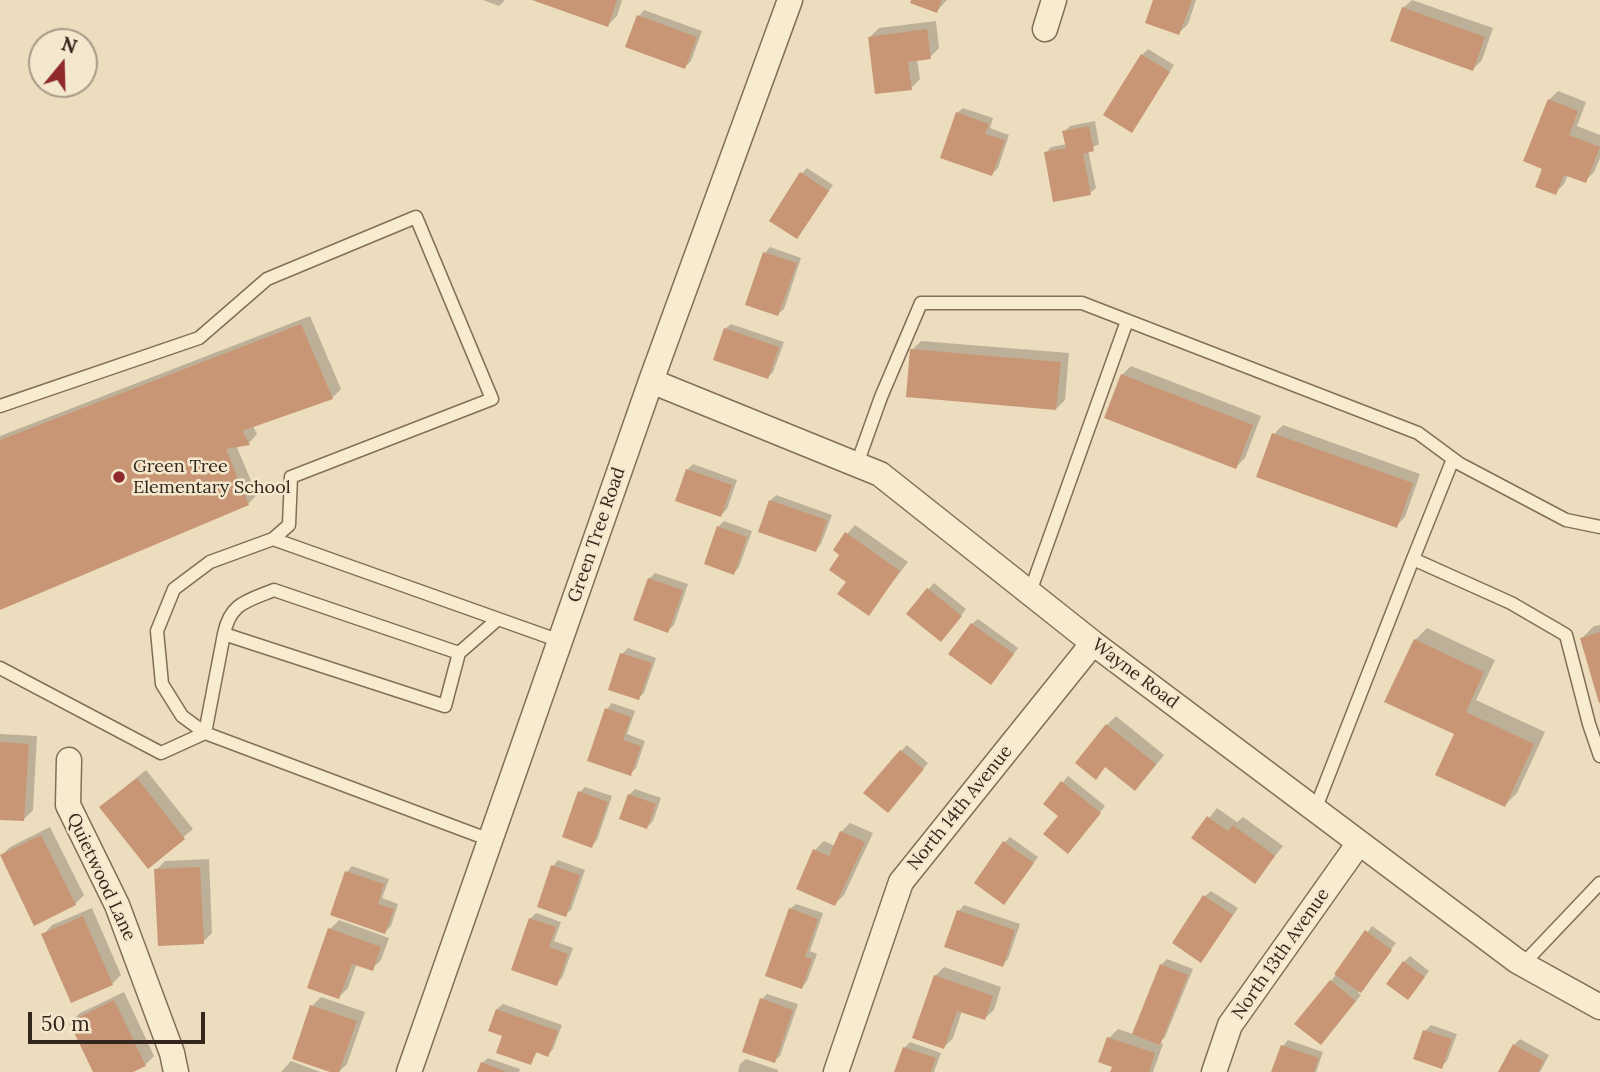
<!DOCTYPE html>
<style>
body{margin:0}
#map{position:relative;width:1600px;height:1072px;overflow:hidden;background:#ebddbe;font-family:Lora,serif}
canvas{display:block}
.north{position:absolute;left:28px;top:28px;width:70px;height:70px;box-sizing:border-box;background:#f3e8cd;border:2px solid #a69a86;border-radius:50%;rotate:19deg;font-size:19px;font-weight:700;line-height:28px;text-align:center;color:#33261c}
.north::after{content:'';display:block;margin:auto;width:24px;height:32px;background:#8f2a2c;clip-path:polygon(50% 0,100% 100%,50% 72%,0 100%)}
.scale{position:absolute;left:28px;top:1012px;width:177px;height:32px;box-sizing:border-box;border:4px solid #33261c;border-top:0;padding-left:9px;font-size:21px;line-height:24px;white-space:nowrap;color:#33261c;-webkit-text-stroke:5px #f3e8cd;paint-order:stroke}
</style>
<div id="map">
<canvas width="1600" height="1072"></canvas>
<div class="north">N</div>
<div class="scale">50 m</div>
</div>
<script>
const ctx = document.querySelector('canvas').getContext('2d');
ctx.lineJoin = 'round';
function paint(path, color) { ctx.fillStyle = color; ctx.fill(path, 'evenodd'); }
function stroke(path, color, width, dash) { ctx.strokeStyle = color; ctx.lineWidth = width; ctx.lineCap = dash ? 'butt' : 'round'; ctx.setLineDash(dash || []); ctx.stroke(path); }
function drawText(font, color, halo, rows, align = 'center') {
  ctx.font = font + ' Lora,serif'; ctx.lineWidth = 5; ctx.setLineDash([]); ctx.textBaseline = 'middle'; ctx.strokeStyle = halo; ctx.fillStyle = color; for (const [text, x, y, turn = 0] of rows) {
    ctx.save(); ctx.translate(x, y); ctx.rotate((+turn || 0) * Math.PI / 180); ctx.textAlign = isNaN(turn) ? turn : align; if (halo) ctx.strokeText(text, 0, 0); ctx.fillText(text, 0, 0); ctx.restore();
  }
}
const shadow = new Path2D(`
 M483,0H505L499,6Z
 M536,0H622L617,16L608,25Z
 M913,0H947L937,11Z
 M1155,0H1196L1188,24L1179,33Z
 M1412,0L1493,28L1482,60L1473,69L1403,8Z
 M644,10L702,31L691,61L685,67L639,16Z
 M936,21L939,48L930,57L917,59L920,79L911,88L870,37L879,28Z
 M1148,49L1174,65L1132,131L1142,55Z
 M1558,91L1586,102L1577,126L1600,135V158L1594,172L1585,181L1568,175L1564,184L1555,193L1544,168L1549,100Z
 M963,108L993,118L990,128L1009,135L998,168L992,174L957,113Z
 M1095,121L1099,144L1088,150L1096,188L1090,193L1046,153L1051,147L1067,144L1064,132L1070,126Z
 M807,168L833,185L796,237L802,173Z
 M770,247L801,258L784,309L778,314L765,253Z
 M310,316L341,389L332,398L253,426L257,434L249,443L236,445L257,495L248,504L0,608V436Z
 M731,324L784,342L773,372L768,377L725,329Z
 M921,341L1069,353L1065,400L1056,409L912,350Z
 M1131,366L1261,416L1245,458L1236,467L1122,375Z
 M1283,425L1420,474L1405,517L1396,526L1274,434Z
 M693,464L737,480L727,509L721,515L687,470Z
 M776,495L832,515L821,544L816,550L770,501Z
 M724,521L752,531L739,567L734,573L718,527Z
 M855,525L908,562L868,614L848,581L842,554L847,534Z
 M655,573L688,584L674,625L668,631L649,579Z
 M934,583L966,609L947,634L908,613Z
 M978,619L1018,648L996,677L972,624Z
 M1600,625V697L1582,638L1594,626Z
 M1427,628L1495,660L1476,700L1545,732L1517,793L1505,805L1456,733L1415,640Z
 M628,648L656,658L644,693L638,698L622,654Z
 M612,703L635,711L627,734L645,741L636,768L630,774L607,709Z
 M1116,716L1164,755L1144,780L1106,766L1095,777L1107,725Z
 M0,734L37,736L33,810L24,819L0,818Z
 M907,745L928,763L893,805L901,751Z
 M146,770L193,829L148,866L101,807Z
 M1068,776L1105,806L1073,846L1060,816L1045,804Z
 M585,787L612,796L597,840L592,846L580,792Z
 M635,789L661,798L653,821L647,827L629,795Z
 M1217,808L1237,822L1243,817L1283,846L1255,881L1194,837Z
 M850,823L873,833L844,895L835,904L815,850L824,841L835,846L841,832Z
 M50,827L84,895L75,904L1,856L10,847Z
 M1010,837L1038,857L1009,897L1005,842Z
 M209,859L212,933L203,942L156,870L165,861Z
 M558,860L585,870L571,910L565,915L553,866Z
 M352,866L389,879L382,898L398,904L391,926L385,932L347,872Z
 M1211,891L1238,908L1201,961L1205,896Z
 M796,904L823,913L810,951L817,954L807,981L802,987L790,909Z
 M964,905L1020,924L1008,959L1002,965L959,911Z
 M92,908L121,975L112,984L44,934L52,925Z
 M536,913L561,922L554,941L573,948L562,978L556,984L530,919Z
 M339,920L389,938L381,960L372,969L357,963L348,988L339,997L330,929Z
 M1372,926L1396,943L1358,993L1361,995L1326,1037L1331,981Z
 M1410,956L1429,971L1413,992L1404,962Z
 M1167,959L1193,969L1165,1037L1159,1043L1163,1044L1153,1072H1112L1114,1066L1109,1038L1118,1029L1133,1034L1161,965Z
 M944,967L1001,987L994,1010L985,1018L962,1011L953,1038L944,1047L935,976Z
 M124,992L154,1056L145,1065L129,1072H95L71,1022L80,1013Z
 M767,994L798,1004L780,1056L774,1061L762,999Z
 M321,997L365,1012L347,1064L339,1072L294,1058L312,1006Z
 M503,1004L562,1025L553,1049L548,1055L538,1051L530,1063L505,1035L497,1009Z
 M1431,1025L1457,1034L1447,1061L1441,1067L1415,1058L1425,1031Z
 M1520,1039L1549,1055L1540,1072H1500L1514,1045Z
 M1288,1040L1323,1052L1316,1072H1273L1283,1046Z
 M910,1042L941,1053L934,1072H896L904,1048Z
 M488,1058L520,1069L519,1072H479L482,1063Z
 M746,1059L778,1070V1072H738L740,1064Z
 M291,1061L320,1072H281Z`);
const building = new Path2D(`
 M532,0H617L608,27Z
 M911,0H942L937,13L910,3Z
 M1153,0H1192L1179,35L1145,23Z
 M1402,7L1485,37L1473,71L1390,41Z
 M637,15L697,37L685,69L625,47Z
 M927,29L931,59L908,62L912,90L875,94L868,37Z
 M1141,54L1170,72L1132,133L1103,115Z
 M1548,99L1578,111L1569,135L1600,147L1586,183L1564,175L1556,195L1535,187L1542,169L1523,161Z
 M956,112L989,124L985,134L1005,140L992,176L940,158Z
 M1089,126L1094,151L1083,154L1091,195L1053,202L1044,152L1066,148L1062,131Z
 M800,172L829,191L797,239L769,221Z
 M763,252L797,263L778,316L745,305Z
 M301,324L333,399L242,431L250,445L226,449L249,505L0,610V440Z
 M724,328L779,347L768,379L713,360Z
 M910,349L1061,362L1056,410L906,397Z
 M1121,374L1253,425L1236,469L1104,418Z
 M1272,433L1413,483L1397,528L1256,477Z
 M686,469L732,485L721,517L675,501Z
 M769,500L827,520L816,552L758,532Z
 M717,526L747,537L734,575L704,564Z
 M845,532L900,571L869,616L837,594L846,582L829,570L839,555L833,550Z
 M648,578L683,590L668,633L633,620Z
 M927,588L962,616L941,642L906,614Z
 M971,623L1014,654L991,685L948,654Z
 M1600,632V703H1599L1580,638Z
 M1414,639L1484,672L1466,712L1534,744L1505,807L1435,775L1454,734L1384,702Z
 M620,653L652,663L639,700L608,690Z
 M605,708L631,717L623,740L641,746L631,776L587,761Z
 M1106,724L1156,764L1135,791L1105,767L1096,780L1075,763Z
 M0,742L29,744L24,821L0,820Z
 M900,750L924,769L888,813L863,793Z
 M137,778L185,839L148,869L99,807Z
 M1061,781L1101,813L1068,854L1043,834L1058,816L1043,804Z
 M578,791L608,802L592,848L562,837Z
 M628,794L656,804L647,829L619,819Z
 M1207,816L1228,831L1233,825L1275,856L1255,884L1191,838Z
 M840,831L865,842L835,906L796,889L813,849L829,856Z
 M41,835L76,905L34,926L0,855Z
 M1003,841L1034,863L1004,905L974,883Z
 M551,865L580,875L566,917L537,907Z
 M200,867L204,944L158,946L154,869Z
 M345,871L384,884L378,904L394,909L385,934L330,915Z
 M1203,895L1233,915L1201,963L1172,943Z
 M789,908L818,919L805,957L812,959L802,989L765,976Z
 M957,910L1015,930L1003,967L944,947Z
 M83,916L113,985L71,1003L41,934Z
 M529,918L556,927L549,947L568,954L557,986L511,970Z
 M328,928L381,947L373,971L352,964L339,999L307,988Z
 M1365,930L1392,950L1361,993L1334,974Z
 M1403,961L1425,977L1408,1000L1386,984Z
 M1160,964L1188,975L1160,1045L1132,1034Z
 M934,975L993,996L985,1020L957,1011L944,1049L912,1038Z
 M1330,980L1356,1001L1321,1045L1294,1024Z
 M760,998L793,1010L775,1063L742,1052Z
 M114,1000L146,1066L133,1072H93L69,1022Z
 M310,1005L357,1021L339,1072H330L292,1059Z
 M496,1009L558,1031L548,1057L536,1052L531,1065L496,1053L502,1036L488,1031Z
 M1423,1030L1452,1039L1442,1069L1413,1059Z
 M1107,1037L1155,1053L1149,1072H1110L1112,1067L1098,1062Z
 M1513,1044L1544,1061L1538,1072H1498Z
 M1281,1045L1319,1058L1314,1072H1271Z
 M903,1047L936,1058L931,1072H894Z
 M481,1062L507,1072H477Z`);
const lane = new Path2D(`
 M0,406L199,338L267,279L416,217L492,399L291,477L289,525L273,539L210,562L174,589L157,631L162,684L182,716L205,733L490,840
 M1453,459L1413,559L1511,603L1566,635L1589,724L1600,756
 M857,464L881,397L921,303H1082L1418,433L1460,464L1566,520L1600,527
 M273,539L560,641
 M1030,592L1127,321
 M459,653L445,706L224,634C230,603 247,601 274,590L459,653L498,619
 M0,668L161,753L205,733
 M205,733L224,634
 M1315,810L1413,559
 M1523,964L1600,883`);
const street = new Path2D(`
 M1045,29L1054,0
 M651,381L880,474L1093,643L1517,961L1600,1007
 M69,760L68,805L117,905L172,1053L176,1072
 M409,1072L651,381L790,0
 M836,1072L901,882L1093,643
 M1214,1072L1230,1025L1359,843`);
const markers = [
 [119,477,7,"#8f2a2c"]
];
const poiNames = [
 ["Green Tree",133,467],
 ["Elementary School",133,488]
];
const streetNames = [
 ["Green Tree Road",597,535,-71],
 ["Wayne Road",1135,674,37],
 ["North 14th Avenue",960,808,-51],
 ["Quietwood Lane",101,877,65],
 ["North 13th Avenue",1281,954,-55]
];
paint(shadow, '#0003');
paint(building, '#c99675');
stroke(lane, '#836e58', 15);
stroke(street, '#836e58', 27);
stroke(lane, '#f7ebd0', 12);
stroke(street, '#f7ebd0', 24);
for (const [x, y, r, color] of markers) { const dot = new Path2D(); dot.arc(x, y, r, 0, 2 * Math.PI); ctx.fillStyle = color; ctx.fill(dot); stroke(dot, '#f3e8cd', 2.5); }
drawText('18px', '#33261c', '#f3e8cd', poiNames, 'left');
drawText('18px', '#33261c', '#f3e8cd', streetNames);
</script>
